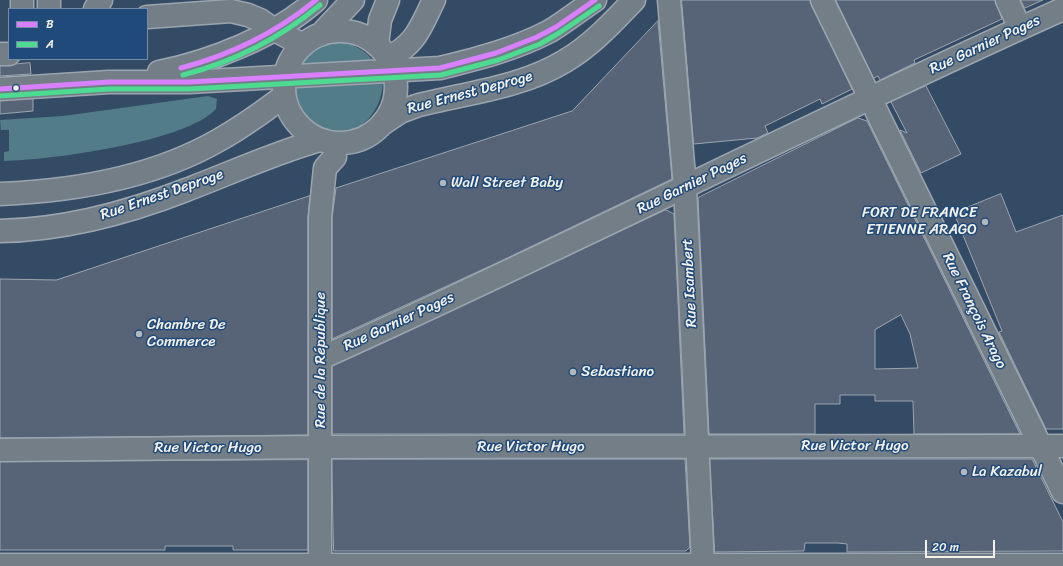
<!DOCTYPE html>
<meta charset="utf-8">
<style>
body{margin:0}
#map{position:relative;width:1063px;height:566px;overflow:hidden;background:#344b65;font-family:Sriracha,sans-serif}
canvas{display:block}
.legend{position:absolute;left:8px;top:8px;width:140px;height:52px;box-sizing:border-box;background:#1f4a7a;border:1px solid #748da6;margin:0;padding:5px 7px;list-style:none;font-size:12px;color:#f4f1e8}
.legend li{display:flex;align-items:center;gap:8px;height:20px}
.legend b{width:20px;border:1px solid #748da6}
.scale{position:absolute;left:925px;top:540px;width:70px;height:18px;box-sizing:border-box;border:2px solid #f4f1e8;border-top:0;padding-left:5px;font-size:12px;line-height:14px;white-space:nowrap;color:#f4f1e8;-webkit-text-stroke:3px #1f4a7a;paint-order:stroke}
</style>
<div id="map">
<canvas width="1063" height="566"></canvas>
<ul class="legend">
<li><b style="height:5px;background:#d880ff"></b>B</li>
<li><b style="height:5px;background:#4ddb92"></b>A</li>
</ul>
<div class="scale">20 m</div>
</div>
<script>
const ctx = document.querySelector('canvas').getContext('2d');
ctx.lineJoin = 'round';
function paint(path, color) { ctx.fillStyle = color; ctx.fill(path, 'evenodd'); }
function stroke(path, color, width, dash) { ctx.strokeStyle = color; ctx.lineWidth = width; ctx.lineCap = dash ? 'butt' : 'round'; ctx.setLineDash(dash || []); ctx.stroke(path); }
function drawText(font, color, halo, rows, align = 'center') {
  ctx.font = font + ' Sriracha,sans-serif'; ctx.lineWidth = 3; ctx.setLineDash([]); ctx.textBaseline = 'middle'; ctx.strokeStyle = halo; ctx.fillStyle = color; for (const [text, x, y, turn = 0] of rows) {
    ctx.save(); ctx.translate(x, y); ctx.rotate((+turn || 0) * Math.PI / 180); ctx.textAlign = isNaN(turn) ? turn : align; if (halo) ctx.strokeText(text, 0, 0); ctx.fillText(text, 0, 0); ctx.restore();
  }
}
const green = new Path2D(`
 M341,42C356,45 366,51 375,63L294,69C308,49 318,44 341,42Z
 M383,80C382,144 299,156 292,85Z
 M208,96L217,99L216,109C186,142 50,160 4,161V152L9,151V130H1L0,120L63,116Z`);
const building = new Path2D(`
 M682,0H810L852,89L822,104L820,99L765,126L768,133L757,138L694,144Z
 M836,0H995L1002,19L914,60L915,63L880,80L878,76L874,78Z
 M1021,0H1043L1025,8Z
 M658,21L672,179L501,261L332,339V218L336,188L572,111Z
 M30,63L31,74L0,76V66Z
 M926,86L961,154L921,173L900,130L907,133L891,102Z
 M33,99V111L0,114V101Z
 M858,118L867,121L1020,434H914L913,401H875V395H840V404H815V434H709L698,198ZM901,315L910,334L918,368L875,369V330Z
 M1001,194L1016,232L1063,215V429H1046L999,332L1002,331L954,213Z
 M310,196L308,217V435L0,438V279L56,280Z
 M666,210L674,214L684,434H332V366Z
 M332,459H685L690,547L686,551H334Z
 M710,459H1032L1063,522V551L847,552V544L838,543H805L804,551L715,552Z
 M308,460V550H233V546H165V550H0V462Z`);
const minor = new Path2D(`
 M669,0L685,187L703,566
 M1007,0L1020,28
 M22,9V0
 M49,9V0
 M95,9L101,0
 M147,17L231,11L248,15L260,20L273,29L303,45
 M377,45L380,20L388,0
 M0,54H9
 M387,59C417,43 420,28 434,0
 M159,72C210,62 277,36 316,0
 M0,89L109,82H189L440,68C477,59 516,49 550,31C565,22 580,10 595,0
 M321,358C570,246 813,121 1063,9
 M0,450L321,447L1063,446
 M0,565H1063
 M320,566V217L325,168L335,157`);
const major = new Path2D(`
 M822,0L1063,492
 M284 87a56 56 0 1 1 112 0a56 56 0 1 1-112 0Z
 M320,35L353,0
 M382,124L400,112L416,106C465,93 521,88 565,61C592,45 613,22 634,0
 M0,194C74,191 153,178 219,140C242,127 263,112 284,96
 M0,231C64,230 127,213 186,190C231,173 274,153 320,140`);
const bus1 = new Path2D(`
 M181,68C230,55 277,32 316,0
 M0,89L109,82H189L440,68L496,53L537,37L556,27L595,0`);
const bus2 = new Path2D(`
 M183,75C233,62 280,38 320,5
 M0,96L109,89H189L441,75L498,60L540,44L559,33L599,6`);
const markers = [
 [16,88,3.5,"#f4f1e8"],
 [443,183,4,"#b1b7ba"],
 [985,222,4,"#b1b7ba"],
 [139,334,4,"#b1b7ba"],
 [573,372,4,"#b1b7ba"],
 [964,472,4,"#b1b7ba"]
];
const streetNames = [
 ["Rue Garnier Pages",985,45,-25],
 ["Rue Ernest Deproge",470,93,-15],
 ["Rue Garnier Pages",692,184,-26],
 ["Rue Ernest Deproge",162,195,-19],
 ["Rue Isambert",690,283,-93],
 ["Rue François Arago",974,311,64],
 ["Rue Garnier Pages",399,322,-25],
 ["Rue de la République",321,360,-90],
 ["Rue Victor Hugo",855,446],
 ["Rue Victor Hugo",531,447],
 ["Rue Victor Hugo",208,448]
];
const poiNames = [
 ["Wall Street Baby",451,183],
 ["FORT DE FRANCE",977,213,"right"],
 ["ETIENNE ARAGO",977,230,"right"],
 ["Chambre De",147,325],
 ["Commerce",147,342],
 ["Sebastiano",581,372],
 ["La Kazabul",972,472]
];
paint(green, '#517c88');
paint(building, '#576478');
stroke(building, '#9ba5af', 1);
stroke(minor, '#9ba5af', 25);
stroke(major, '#9ba5af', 25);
stroke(minor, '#737e87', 22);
stroke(major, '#737e87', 22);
stroke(bus1, '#d880ff', 5);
stroke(bus2, '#4ddb92', 5);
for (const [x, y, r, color] of markers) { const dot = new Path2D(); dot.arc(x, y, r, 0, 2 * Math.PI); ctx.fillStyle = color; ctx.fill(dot); stroke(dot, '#1f4a7a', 1.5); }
drawText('15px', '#f4f1e8', '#1f4a7a', streetNames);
drawText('15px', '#f4f1e8', '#1f4a7a', poiNames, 'left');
</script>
